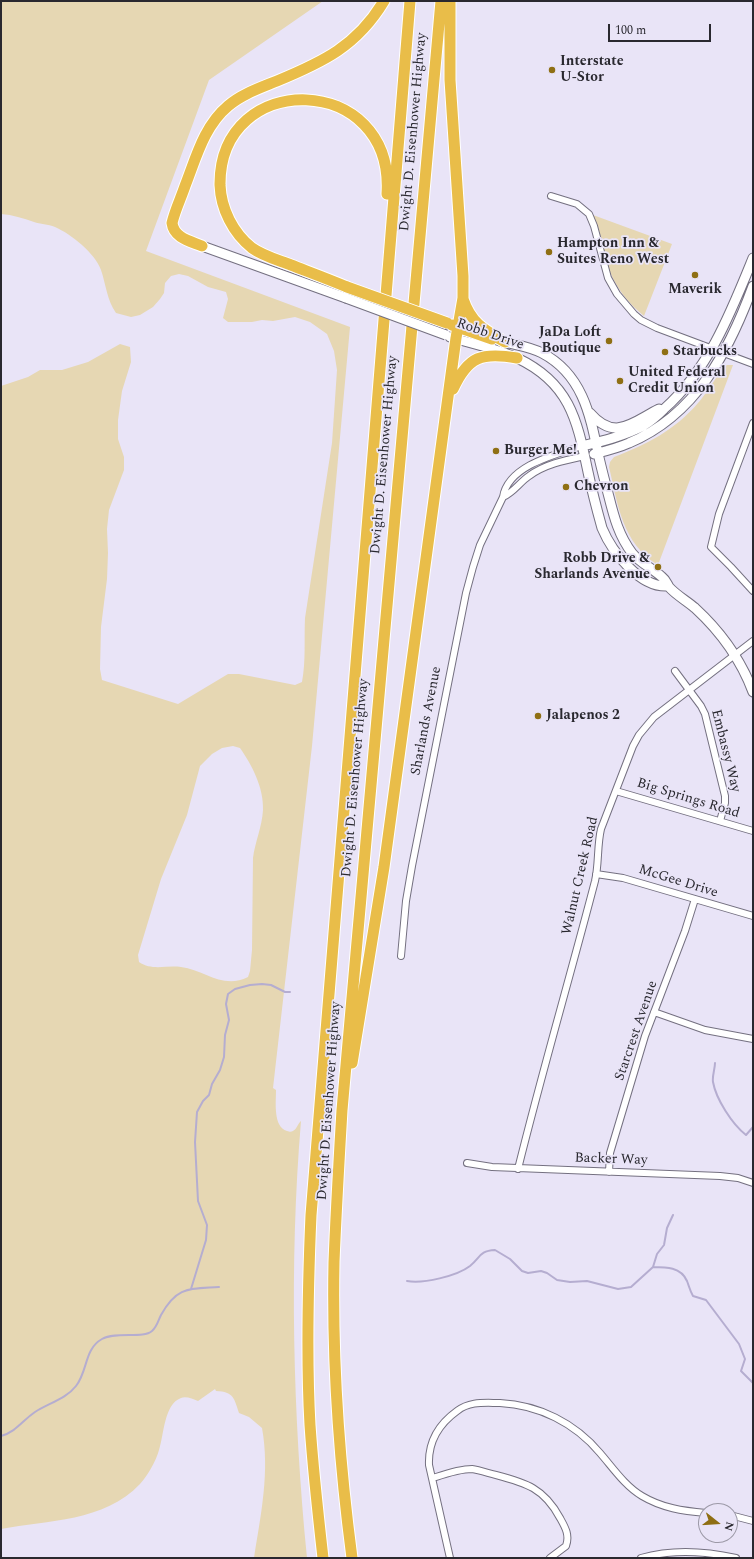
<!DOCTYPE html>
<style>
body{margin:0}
#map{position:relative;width:754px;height:1559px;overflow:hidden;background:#e9e4f7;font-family:Spectral,serif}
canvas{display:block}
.frame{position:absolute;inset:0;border:2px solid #29282f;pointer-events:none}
.north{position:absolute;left:698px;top:1503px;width:40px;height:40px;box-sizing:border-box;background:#e9e4f7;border:1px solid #9c99a7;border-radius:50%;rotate:107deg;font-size:11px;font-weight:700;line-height:16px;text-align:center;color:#29282f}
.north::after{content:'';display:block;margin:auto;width:14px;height:18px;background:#8f6f14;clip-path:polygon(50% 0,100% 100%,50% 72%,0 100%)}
.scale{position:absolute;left:608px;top:24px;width:103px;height:18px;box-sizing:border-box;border:2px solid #29282f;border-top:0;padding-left:5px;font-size:12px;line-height:14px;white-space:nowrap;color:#29282f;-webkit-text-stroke:3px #e9e4f7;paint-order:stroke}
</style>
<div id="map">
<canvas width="754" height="1559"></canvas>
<div class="frame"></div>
<div class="north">N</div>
<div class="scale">100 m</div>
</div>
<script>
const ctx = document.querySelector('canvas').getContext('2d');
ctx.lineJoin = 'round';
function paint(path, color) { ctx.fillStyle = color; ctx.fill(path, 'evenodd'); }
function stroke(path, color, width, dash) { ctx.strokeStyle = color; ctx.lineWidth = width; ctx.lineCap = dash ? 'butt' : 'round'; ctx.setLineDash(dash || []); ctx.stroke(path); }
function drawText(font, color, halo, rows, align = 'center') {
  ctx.font = font + ' Spectral,serif'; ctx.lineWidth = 3.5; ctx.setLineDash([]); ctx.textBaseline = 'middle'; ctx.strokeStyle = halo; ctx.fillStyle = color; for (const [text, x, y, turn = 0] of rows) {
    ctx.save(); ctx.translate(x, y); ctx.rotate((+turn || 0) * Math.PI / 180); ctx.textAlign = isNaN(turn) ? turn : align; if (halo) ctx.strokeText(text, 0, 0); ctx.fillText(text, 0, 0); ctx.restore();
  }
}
const green = new Path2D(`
 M1,1H323L209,80L146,251L350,327L312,746L273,1088L276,1090C276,1102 273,1127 287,1131C290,1132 291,1132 293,1131C297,1129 298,1123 301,1121C289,1264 293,1415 307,1558H254C261,1514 270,1472 262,1428L249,1417L239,1413C234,1398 234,1392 216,1391L215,1389L198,1401C193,1399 186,1396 181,1398C164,1404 164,1435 159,1450C156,1461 148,1475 140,1484C104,1522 48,1520 1,1529V386L28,377L40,370H62L88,362L120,344L130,347L131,362L122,391L118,420V439L124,457V470L109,510L107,529L108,553L107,579L101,627L100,669L102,680L178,704L228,674H239L295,685L302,682C306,661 304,640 305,618L332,443L337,370L334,351L327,334L310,322L295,317L273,321L262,320L252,322H228L223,318L228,299L226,292L208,287L188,276L179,274L171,276L165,283L164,293L160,299L153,307L140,315L131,317L116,313C107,300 106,285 101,270C95,253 71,234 55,227C48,224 40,224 34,222C23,218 13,215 1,214ZM233,746L240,748C252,765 264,788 263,810C262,827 255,842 253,858L252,950L250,971L248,977C223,990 205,970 181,967C166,965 152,971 139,962L138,955L161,879L187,815L200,766L212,754L222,748Z
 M593,215L672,244L644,316C629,304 617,289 610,272C603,253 602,233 593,215Z
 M727,365H733L658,565C622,543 618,505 609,467L610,462L614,457C646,445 675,430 698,403C705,396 722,367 727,365Z`);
const stream = new Path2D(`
 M715,1063C715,1069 712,1076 713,1082C716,1099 732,1124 746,1135L753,1127
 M653,1267L657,1254L664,1245L667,1228L673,1215
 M407,1281C423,1284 457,1276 470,1266C481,1257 479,1251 495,1250L510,1259L522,1271L528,1273L541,1271L547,1273L557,1280L570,1282L587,1281L618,1289L631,1287L653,1267C666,1267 681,1267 687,1281C689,1286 690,1291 693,1296L706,1300L739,1344L745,1359L741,1371L753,1383
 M191,1289L206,1240L207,1225L198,1201L195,1142L197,1112L203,1101L209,1095L212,1084L220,1070L224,1057L225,1035L229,1020L226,1004L228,994L235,989L250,985L262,984L271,985L285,992H290
 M1,1436C16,1432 23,1420 35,1412C49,1403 66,1399 76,1386C88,1371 84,1349 102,1339C116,1331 143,1339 152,1331C157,1327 158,1321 161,1315C177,1286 189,1289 219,1287`);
const minor = new Path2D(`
 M551,196L577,204L589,214L594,226L608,278L617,294L634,314L641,320L657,328L753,364
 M753,423L719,514L711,547L731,567L753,591
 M503,497C513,493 520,482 529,476C545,464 566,460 585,456
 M675,671L701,706L705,714L725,796V803L720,821
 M616,791L753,831
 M596,874L623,878L753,916
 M401,956L406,901L412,866L466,593L473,567L480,545L503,497C508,465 557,454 582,446
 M654,1012L705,1030L753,1039
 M467,1163L492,1167L720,1176L738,1178L753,1183
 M518,1169C542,1072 570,977 595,881C599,864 597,846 601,829L633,746L639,735L654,717L753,641
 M609,1172L610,1153L645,1036L685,931L695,899
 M433,1478C445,1474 459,1469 472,1469C479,1470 488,1473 496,1475C526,1483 544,1488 560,1518C565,1527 570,1535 566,1546L550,1558
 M730,1515L753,1521
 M450,1558L429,1465C428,1442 439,1424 457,1411C470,1401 484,1403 500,1403C539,1405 575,1423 600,1453C613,1468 625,1486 642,1496C662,1508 683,1511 706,1513
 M641,1558C672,1549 705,1551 736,1558`);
const secondary = new Path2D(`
 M202,246L346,298
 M450,337C472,344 496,348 517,358C570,383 577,420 588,472C592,491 597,510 602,528C612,552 640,588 668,586
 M505,342C517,345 531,347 542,353C582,374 590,414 598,453C601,467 605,482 609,497C614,517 619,536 632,553C640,563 652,568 662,577C666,580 667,584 669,587C676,595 687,601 695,608C720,631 741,660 753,692
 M590,413C615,442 633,422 659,409
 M582,446C603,441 624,436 643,426C651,421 658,415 664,409C709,369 731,312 753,258
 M594,454C606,451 618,448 629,443C696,415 729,351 753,286`);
const motorway = new Path2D(`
 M202,246C190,241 174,238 172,223C175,210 181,198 185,186C196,158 204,126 228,106C242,94 260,88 277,81C323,62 357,46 384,1
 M347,287C328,279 309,272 291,265C278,260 263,256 252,248C233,233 221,209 220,185C219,68 395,72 387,194
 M463,299C471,323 484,330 505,342
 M452,325L492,339
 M453,389C468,356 482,352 517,358
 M352,1063L384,867L456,338L463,298V276L450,80V1
 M323,1558C318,1514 313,1469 310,1425C306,1355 308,1284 311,1215L410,1
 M352,1558C339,1460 332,1361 334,1262C336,1211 339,1161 342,1110L441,1`);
const secondaryBridge = new Path2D(`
 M346,298L446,335`);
const motorwayBridge = new Path2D(`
 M347,287L447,323`);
const markers = [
 [552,70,4,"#8f6f14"],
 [549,252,4,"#8f6f14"],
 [695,275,4,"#8f6f14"],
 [609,341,4,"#8f6f14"],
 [665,352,4,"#8f6f14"],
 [620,381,4,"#8f6f14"],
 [496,451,4,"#8f6f14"],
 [566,487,4,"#8f6f14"],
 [658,567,4,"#8f6f14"],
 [538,716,4,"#8f6f14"]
];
const poiNames = [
 ["Interstate",560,62],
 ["U-Stor",560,78],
 ["Hampton Inn &",557,244],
 ["Suites Reno West",557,260],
 ["Maverik",695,290,"center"],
 ["JaDa Loft",601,333,"right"],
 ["Boutique",601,349,"right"],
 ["Starbucks",673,352],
 ["United Federal",628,373],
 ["Credit Union",628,389],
 ["Burger Me!",504,451],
 ["Chevron",574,487],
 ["Robb Drive &",650,559,"right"],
 ["Sharlands Avenue",650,575,"right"],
 ["Jalapenos 2",546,716]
];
const streetNames = [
 ["Dwight D. Eisenhower Highway",414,132,-85],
 ["Robb Drive",490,335,19],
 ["Dwight D. Eisenhower Highway",385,455,-85],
 ["Sharlands Avenue",427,721,-79],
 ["Embassy Way",725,751,76],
 ["Dwight D. Eisenhower Highway",356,778,-85],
 ["Big Springs Road",688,799,17],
 ["Walnut Creek Road",581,876,-77],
 ["McGee Drive",678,882,17],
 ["Starcrest Avenue",637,1031,-71],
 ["Dwight D. Eisenhower Highway",330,1101,-86],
 ["Backer Way",611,1160,2]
];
paint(green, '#e6d7b3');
stroke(stream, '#b5add0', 2);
stroke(minor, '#747080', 8);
stroke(secondary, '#747080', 11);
stroke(motorway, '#fff', 13);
stroke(minor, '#fff', 6);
stroke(secondary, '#fff', 9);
stroke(motorway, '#e9bd49', 11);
stroke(secondaryBridge, '#747080', 11, []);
stroke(motorwayBridge, '#fff', 13, []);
stroke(secondaryBridge, '#fff', 9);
stroke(motorwayBridge, '#e9bd49', 11);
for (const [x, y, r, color] of markers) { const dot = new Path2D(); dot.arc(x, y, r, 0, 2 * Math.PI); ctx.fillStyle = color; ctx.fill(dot); stroke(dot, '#e9e4f7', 1.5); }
drawText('bold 14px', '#29282f', '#e9e4f7', poiNames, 'left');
drawText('14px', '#29282f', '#e9e4f7', streetNames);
</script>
